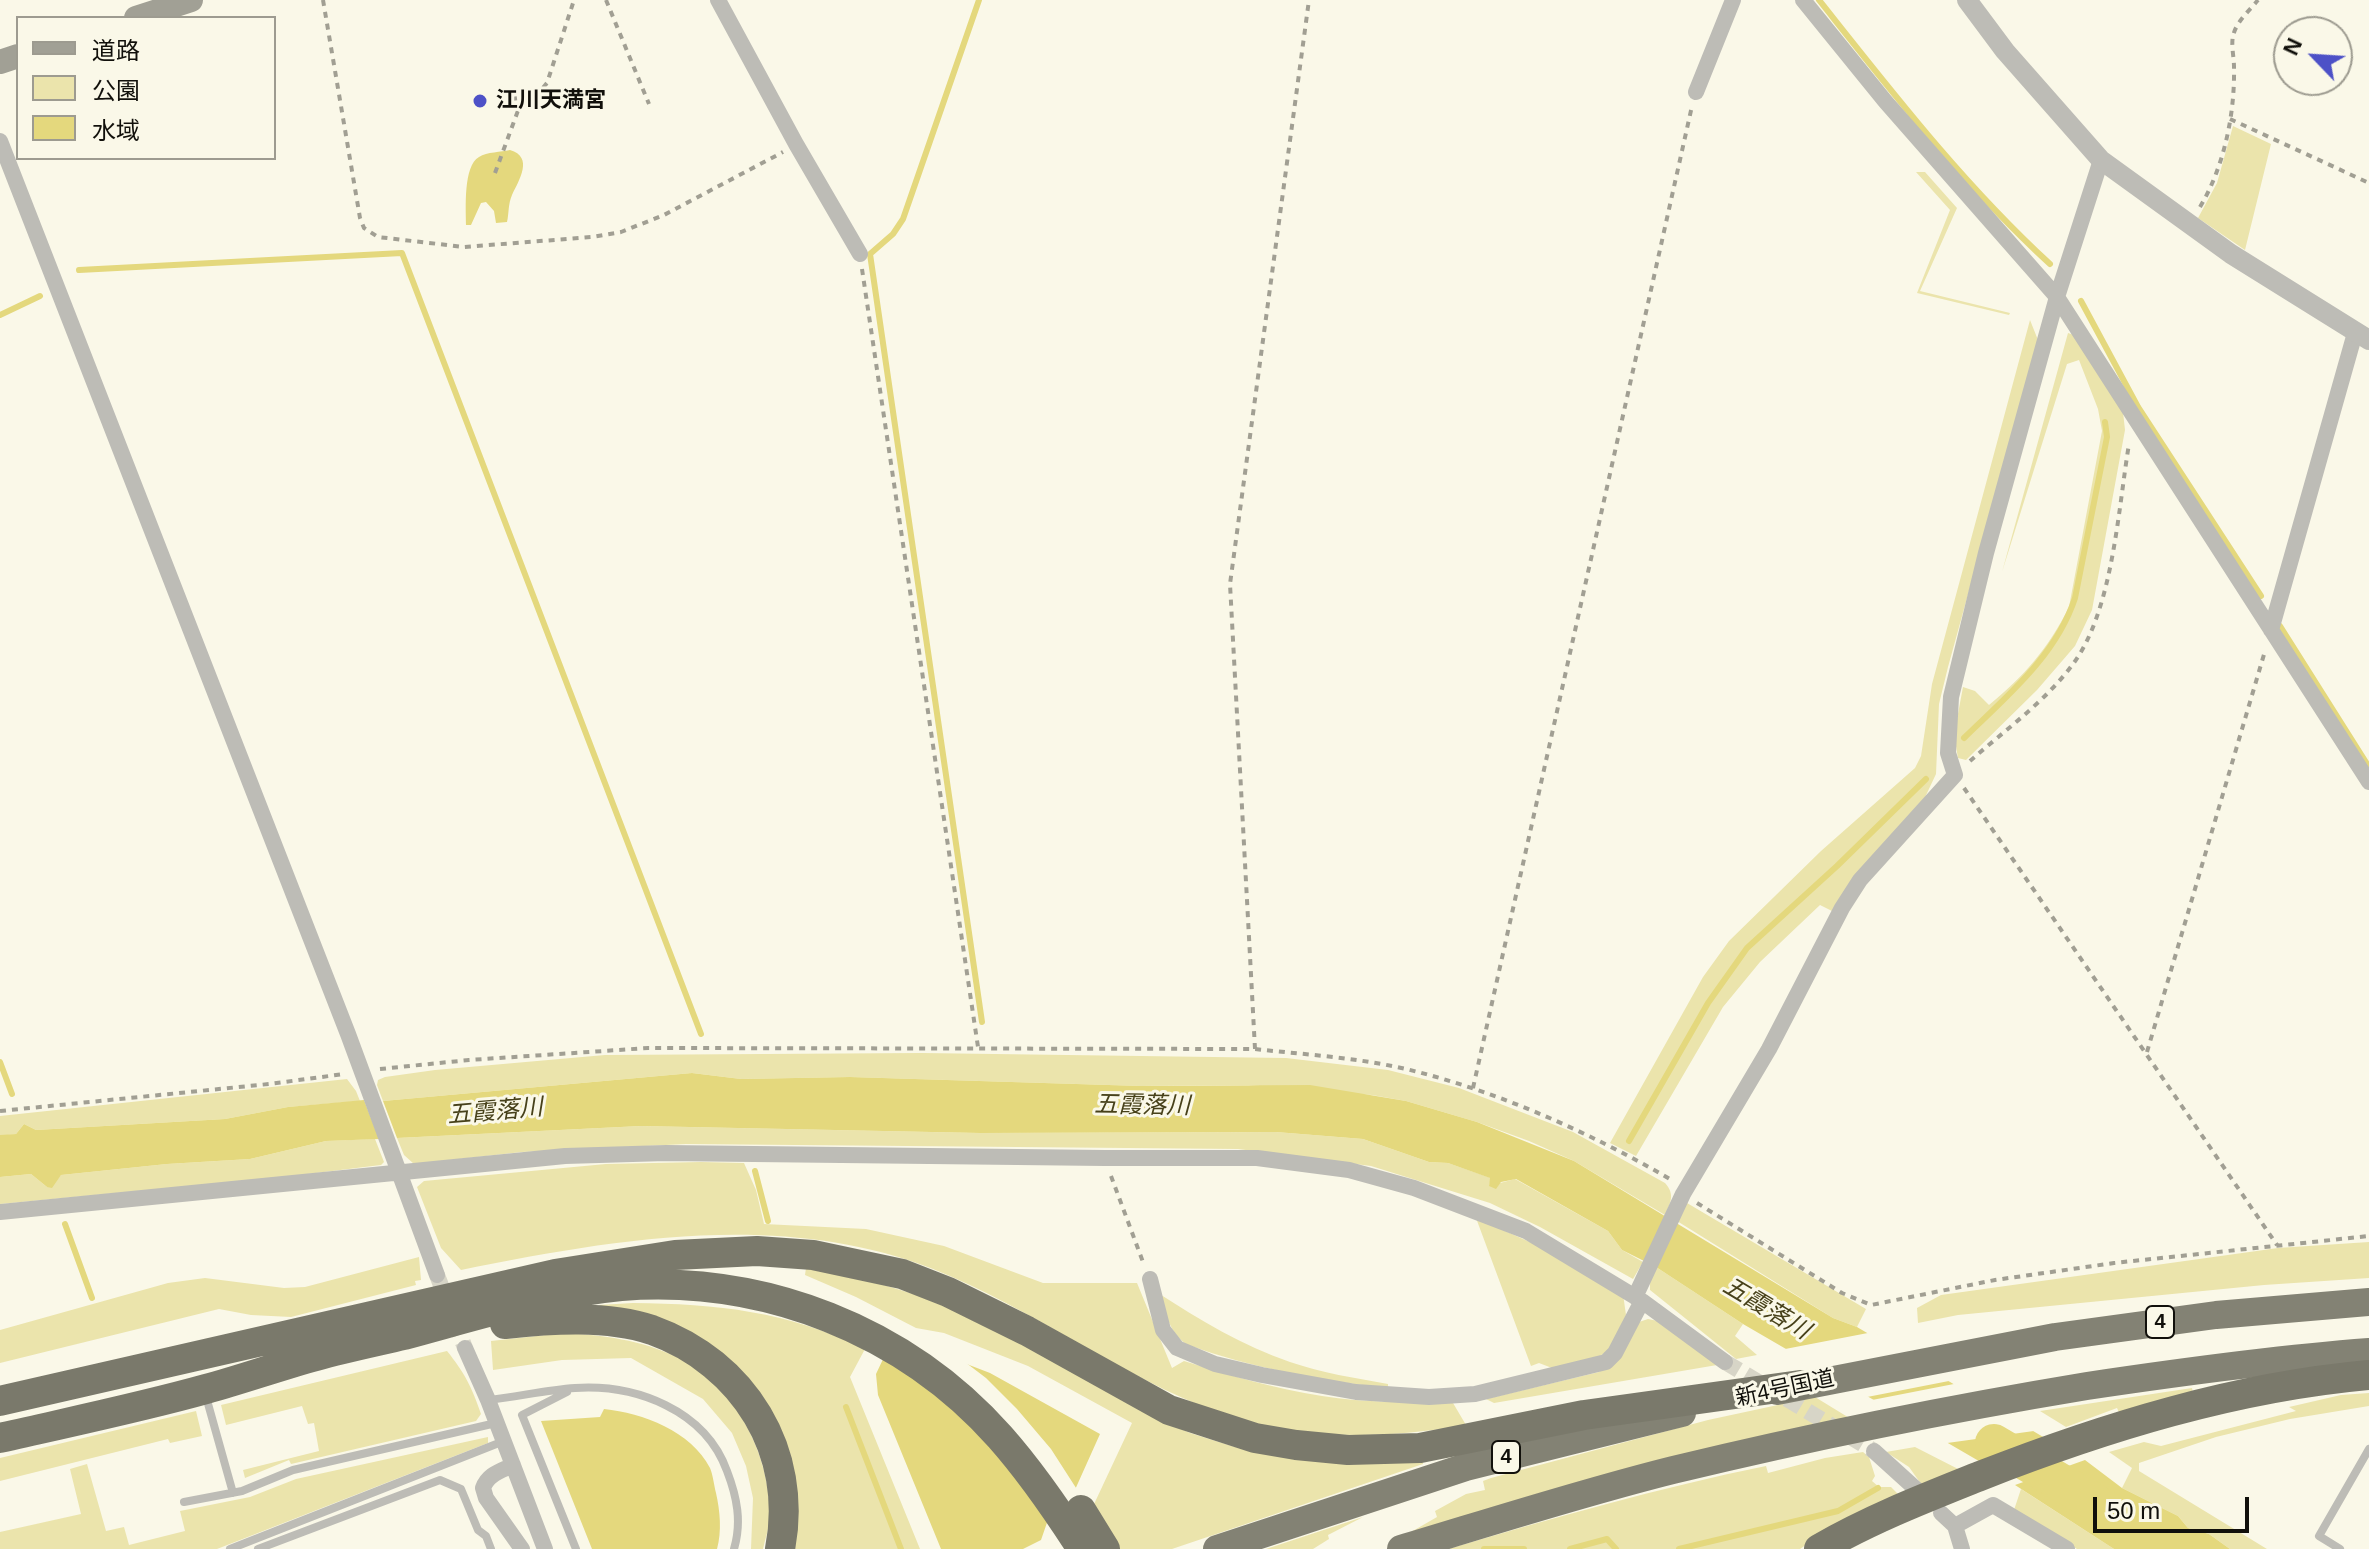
<!DOCTYPE html>
<meta charset="utf-8">
<style>
body{margin:0}
#map{position:relative;width:2369px;height:1549px;overflow:hidden;background:#faf8e8;font-family:Arial,"Noto Sans JP",sans-serif}
canvas{display:block}
.legend{position:absolute;left:16px;top:16px;width:260px;height:144px;box-sizing:border-box;background:#faf8e8;border:2px solid #9d9b90;margin:0;padding:10px 14px;list-style:none;font-size:24px;color:#11100b}
.legend li{display:flex;align-items:center;gap:16px;height:40px}
.legend b{width:40px;border:2px solid #9d9b90}
.north{position:absolute;left:2273px;top:16px;width:80px;height:80px;box-sizing:border-box;background:#faf8e8;border:2px solid #9d9b90;border-radius:50%;rotate:295deg;font-size:22px;font-weight:700;line-height:32px;text-align:center;color:#11100b}
.north::after{content:'';display:block;margin:auto;width:28px;height:36px;background:#4d51c7;clip-path:polygon(50% 0,100% 100%,50% 72%,0 100%)}
.scale{position:absolute;left:2093px;top:1497px;width:156px;height:36px;box-sizing:border-box;border:4px solid #11100b;border-top:0;padding-left:10px;font-size:24px;line-height:28px;white-space:nowrap;color:#11100b;-webkit-text-stroke:6px #faf8e8;paint-order:stroke}
</style>
<div id="map">
<canvas width="2369" height="1549"></canvas>
<ul class="legend">
<li><b style="height:10px;background:#a1a095"></b>道路</li>
<li><b style="height:22px;background:#ebe4ac"></b>公園</li>
<li><b style="height:22px;background:#e4d87d"></b>水域</li>
</ul>
<div class="north">N</div>
<div class="scale">50 m</div>
</div>
<script>
const ctx = document.querySelector('canvas').getContext('2d');
ctx.lineJoin = 'round';
function paint(path, color) { ctx.fillStyle = color; ctx.fill(path, 'evenodd'); }
function stroke(path, color, width, dash) { ctx.strokeStyle = color; ctx.lineWidth = width; ctx.lineCap = dash ? 'butt' : 'round'; ctx.setLineDash(dash || []); ctx.stroke(path); }
function drawText(font, color, halo, rows, align = 'center') {
  ctx.font = font + ' Arial,"Noto Sans JP",sans-serif'; ctx.lineWidth = 6; ctx.setLineDash([]); ctx.textBaseline = 'middle'; ctx.strokeStyle = halo; ctx.fillStyle = color; for (const [text, x, y, turn = 0] of rows) {
    ctx.save(); ctx.translate(x, y); ctx.rotate((+turn || 0) * Math.PI / 180); ctx.textAlign = isNaN(turn) ? turn : align; if (halo) ctx.strokeText(text, 0, 0); ctx.fillText(text, 0, 0); ctx.restore();
  }
}
const green = new Path2D(`
 M2233,126L2271,144L2245,250L2198,218L2217,183Z
 M1916,172H1925L1957,208L1920,291L2010,313L2009,315L1917,293L1950,210Z
 M2030,320L2038,340L1948,667L1939,704L1936,774L1920,808L1832,911L1820,905L1760,962L1723,1007L1636,1156L1610,1143L1703,977L1729,941L1821,851L1915,768L1921,756L1932,684Z
 M2068,333L2074,335L2123,412L2125,430L2092,610L2075,646L2037,690L1966,760L1958,758L1954,735L1963,687L1975,691L1989,705C2025,675 2048,649 2069,607L2102,431L2098,409L2079,360L2067,364L2002,572Z
 M922,1053L1286,1058L1388,1070L1459,1088L1573,1132L1665,1183C1675,1194 1671,1202 1665,1215L1574,1161L1529,1141L1477,1122L1406,1101L1372,1095L1248,1085L1141,1086L850,1077L741,1079L692,1073L383,1101L377,1085L378,1080L385,1077L435,1070L605,1055Z
 M347,1079L356,1091L360,1101L288,1107L225,1119L36,1130L24,1124L16,1134L0,1136V1116Z
 M641,1126L980,1133L1276,1132L1363,1139L1429,1162L1448,1163L1491,1178L1489,1186L1515,1179L1608,1231L1622,1250L1643,1262L1633,1279L1540,1227L1490,1203L1371,1166L1238,1149L686,1144L522,1152L414,1164L404,1155L397,1138Z
 M375,1139L384,1162L381,1165L275,1178L0,1204V1177L31,1174L47,1187L61,1175L167,1164L250,1159L326,1141Z
 M701,1162L744,1163L756,1190L764,1224L866,1229L944,1246L1043,1283H1137L1172,1368L1184,1361C1230,1375 1275,1389 1322,1396C1365,1403 1410,1402 1453,1403L1466,1425C1387,1439 1298,1441 1220,1413C1120,1377 1033,1308 933,1269C781,1210 616,1239 461,1270L441,1248L417,1187L424,1181L606,1164Z
 M1687,1203L1866,1309L1857,1327L1833,1318L1677,1221Z
 M1476,1218L1532,1243L1623,1294L1626,1315L1612,1346L1606,1352L1597,1358L1552,1368L1539,1363L1531,1366Z
 M2369,1242V1278L2264,1285L1958,1315L1918,1323L1917,1308L1941,1295L2278,1248Z
 M419,1257L421,1280L415,1281L416,1285L291,1317L251,1315L219,1309L0,1363V1330L168,1283L205,1278L284,1288L305,1287Z
 M1656,1267L1743,1324L1735,1336L1757,1355L1736,1359L1650,1290V1280Z
 M806,1268L884,1285L933,1300L973,1317L1146,1413L1190,1433L1235,1447L1422,1455L1423,1464L1172,1549H1073L1132,1423L1028,1366L944,1333L916,1328L856,1297L805,1275Z
 M1158,1293C1200,1320 1243,1346 1290,1362C1322,1373 1355,1378 1388,1384V1388C1319,1381 1253,1368 1188,1345C1170,1335 1165,1311 1158,1293Z
 M633,1303C717,1304 788,1311 865,1349L850,1377L920,1549H793L767,1407L599,1305Z
 M1648,1319L1658,1321L1717,1365L1494,1403L1486,1399L1599,1372L1639,1322Z
 M564,1333C603,1335 641,1340 677,1357C736,1385 771,1456 770,1519C769,1529 765,1539 763,1549H751L753,1498L746,1466L732,1433L703,1399L631,1358L562,1360L493,1370L491,1341Z
 M447,1351C464,1372 472,1387 481,1414L476,1421L291,1464L289,1460L245,1478L243,1470L319,1451L314,1423L308,1424L302,1406L226,1425L221,1405Z
 M2192,1388L2194,1398L2122,1419L2117,1408L2066,1427L2040,1411Z
 M2369,1393V1406L2290,1419L2216,1437L2139,1463V1471L2267,1549H2230L2209,1534L2188,1528L2178,1516L2122,1488L2132,1468L2109,1452L2144,1442L2161,1446L2296,1411L2289,1407L2341,1395Z
 M1815,1397L1851,1419L1537,1494L1411,1532L1437,1517L1435,1511L1466,1494L1485,1490L1483,1481L1491,1478L1708,1420Z
 M196,1411L202,1436L170,1443L168,1439L0,1481V1458Z
 M488,1437V1443L217,1549H0V1532L81,1514L70,1469L87,1464L106,1531L124,1527L129,1545L185,1531L180,1511L250,1497L296,1479Z
 M1915,1447L1964,1472L1924,1488L1909,1467L1886,1452Z
 M1863,1452L1869,1457L1875,1476L1872,1481L1879,1487H1891L1902,1498L1820,1535L1800,1549H1448C1553,1518 1658,1488 1766,1466L1768,1473L1825,1458Z
 M2021,1489L2114,1549H2077L2014,1510Z
 M1363,1517L1328,1535L1329,1539L1313,1549H1266Z`);
const water = new Path2D(`
 M510,150C534,157 519,180 512,195C508,204 509,213 507,222L496,223L494,211L486,202L481,203L471,225H466C466,209 463,166 479,157C487,152 501,152 510,150Z
 M692,1073L741,1079L850,1077L1141,1086L1310,1085L1406,1101L1477,1122L1574,1161L1833,1318L1857,1327L2050,1441L1984,1464L1743,1324L1656,1267L1622,1250L1608,1231L1516,1179L1501,1182L1496,1189L1489,1186L1490,1178L1448,1163L1429,1162L1363,1139L1276,1132L980,1133L641,1126L397,1138L383,1101Z
 M364,1100L379,1139L326,1141L250,1159L167,1164L61,1175L52,1188L47,1187L31,1174L0,1177V1135L16,1134L24,1124L36,1130L225,1119L288,1107Z
 M894,1336L990,1373L1100,1434L1065,1512L1050,1514L1041,1540L1023,1549H941L878,1395L876,1374Z
 M604,1409C643,1413 691,1431 710,1468C713,1475 714,1485 716,1493C720,1511 722,1531 717,1549H592L541,1421L600,1417Z
 M2085,1460L2122,1488L2178,1516L2188,1528L2209,1534L2230,1549H2114L2015,1485Z`);
const pier = new Path2D(`
 M893,1332L957,1356L986,1378L1017,1409L1051,1449L1078,1491L1068,1514L941,1398Z
 M1873,1332L1954,1380L1862,1398L1780,1350Z
 M1959,1383L2041,1430L1940,1444L1867,1401Z`);
const stream = new Path2D(`
 M979,0L903,219L893,234L870,254L982,1022
 M1819,0C1892,92 1963,184 2050,264
 M79,270L402,253L701,1034
 M2081,301L2138,407L2261,596
 M0,315L40,296
 M2280,626L2369,767
 M1964,738C2006,697 2056,656 2075,598L2107,437L2105,422
 M0,1062L12,1094
 M1629,1141L1708,1003L1747,948L1837,866L1926,779
 M755,1171L768,1221
 M65,1224L92,1298
 M846,1407L901,1549
 M1484,1549H1524
 M1570,1549L1607,1539L1616,1549
 M1679,1549L1838,1511L1878,1488`);
const river = new Path2D(`
 M1994,1443L2174,1549`);
const minorTunnel = new Path2D(`
 M437,1275L465,1348
 M1725,1362L1874,1451`);
const path = new Path2D(`
 M323,0L360,218L364,228L378,237L464,247L592,237L621,232L664,215L783,152
 M606,0L649,104
 M511,99L536,96L547,83L574,0
 M2230,119L2369,183
 M495,173L523,97
 M2200,207C2224,167 2235,114 2234,67C2234,57 2231,46 2233,36C2236,22 2249,11 2258,0
 M862,269L978,1047
 M1970,761C2004,731 2046,701 2073,664C2113,610 2118,510 2129,444
 M1964,788L2277,1245
 M1255,1049L1230,584L1309,0
 M2147,1052L2265,651
 M380,1069L469,1060L648,1048L1255,1049C1309,1055 1365,1058 1418,1072C1506,1095 1592,1134 1670,1179
 M1473,1088L1692,106
 M0,1111L269,1084L344,1074
 M1111,1176L1143,1262
 M1697,1203L1842,1293L1871,1305L1995,1280L2114,1263L2369,1236`);
const service = new Path2D(`
 M567,1392L522,1415L576,1549
 M205,1393L233,1493
 M488,1400C517,1397 546,1390 575,1388C636,1384 705,1410 727,1471C737,1497 742,1522 734,1549
 M184,1502L242,1491L293,1470L496,1423
 M230,1549L504,1441
 M258,1549L440,1480L461,1489L478,1530L486,1536L491,1549
 M2340,1549L2319,1536L2369,1449`);
const minor = new Path2D(`
 M718,0L796,144L860,254
 M1803,0L1885,101L2057,297L2369,782
 M1696,92L1733,0
 M0,141L348,1034L437,1275
 M2271,630L2355,333
 M0,1212L565,1156L666,1153L1105,1158H1257L1349,1170L1414,1188L1526,1231L1642,1301L1725,1362
 M1150,1279L1163,1330L1177,1348L1215,1364L1262,1375L1356,1392L1429,1397L1475,1394L1606,1362L1615,1353L1642,1301
 M1635,1297L1683,1194L1769,1049L1842,908L1860,880L1955,775L1948,753L1951,697L1986,553L2057,297L2101,160
 M465,1348L488,1400L545,1549
 M1874,1451L1917,1490
 M513,1465C501,1471 488,1474 483,1488L486,1498L522,1549
 M1941,1513L1955,1526L1962,1549
 M1955,1526L1993,1505L2067,1549`);
const tertiary = new Path2D(`
 M1967,0L2005,51L2101,160L2231,254L2369,340`);
const secondary = new Path2D(`
 M136,18L191,0
 M0,62L18,56`);
const trunk = new Path2D(`
 M1777,1391L2055,1337L2216,1315L2369,1302
 M1217,1549L1466,1467L1682,1413
 M1401,1549C1491,1522 1581,1493 1673,1470C1810,1437 1948,1409 2087,1386C2181,1372 2275,1359 2369,1352`);
const motorway = new Path2D(`
 M505,1324C551,1319 607,1315 652,1330C744,1363 799,1452 780,1549
 M0,1401L555,1274L675,1255L757,1251L813,1255L902,1274L948,1292L1027,1331L1169,1410L1255,1438L1296,1445L1348,1450L1420,1448L1584,1415L1800,1385
 M0,1438C69,1422 138,1408 206,1389C243,1379 279,1366 316,1356C345,1348 374,1342 404,1335C475,1316 547,1293 621,1286C764,1275 905,1330 1000,1437C1031,1472 1057,1510 1082,1549
 M1081,1510L1105,1549
 M1819,1549C1871,1519 1925,1498 1980,1476C2105,1427 2235,1387 2369,1375`);
const markers = [
 [480,101,8,"#4d51c7"]
];
const shields = [
 [2160,1322,28],
 [1506,1457,28]
];
const shieldNames = [
 ["4",2160,1322],
 ["4",1506,1457]
];
const poiNames = [
 ["江川天満宮",496,101]
];
const streetNames = [
 ["新4号国道",1785,1389,-12]
];
const waterNames = [
 ["五霞落川",1142,1106,1],
 ["五霞落川",495,1112,-5],
 ["五霞落川",1766,1309,31]
];
paint(green, '#ebe4ac');
paint(water, '#e4d87d');
paint(pier, '#faf8e8');
stroke(stream, '#e4d87d', 6);
stroke(river, '#e4d87d', 38);
stroke(minorTunnel, '#d7d5c7', 16, [16, 8]);
stroke(path, '#a19f93', 4, [6, 6]);
stroke(service, '#bdbcb6', 8);
stroke(minor, '#bdbcb6', 16);
stroke(tertiary, '#bdbcb6', 20);
stroke(secondary, '#a1a095', 24);
stroke(trunk, '#838274', 28);
stroke(motorway, '#7a796b', 30);
for (const [x, y, r, color] of markers) { const dot = new Path2D(); dot.arc(x, y, r, 0, 2 * Math.PI); ctx.fillStyle = color; ctx.fill(dot); stroke(dot, '#faf8e8', 3); }
for (const [x, y, w] of shields) { const box = new Path2D(); box.roundRect(x - w / 2, y - 16, w, 32, 6); ctx.fillStyle = '#faf8e8'; ctx.fill(box); stroke(box, '#11100b', 2); }
drawText('bold 20px', '#11100b', null, shieldNames);
drawText('bold 22px', '#11100b', '#faf8e8', poiNames, 'left');
drawText('22px', '#11100b', '#faf8e8', streetNames);
drawText('italic 24px', '#47411a', '#faf8e8', waterNames);
</script>
